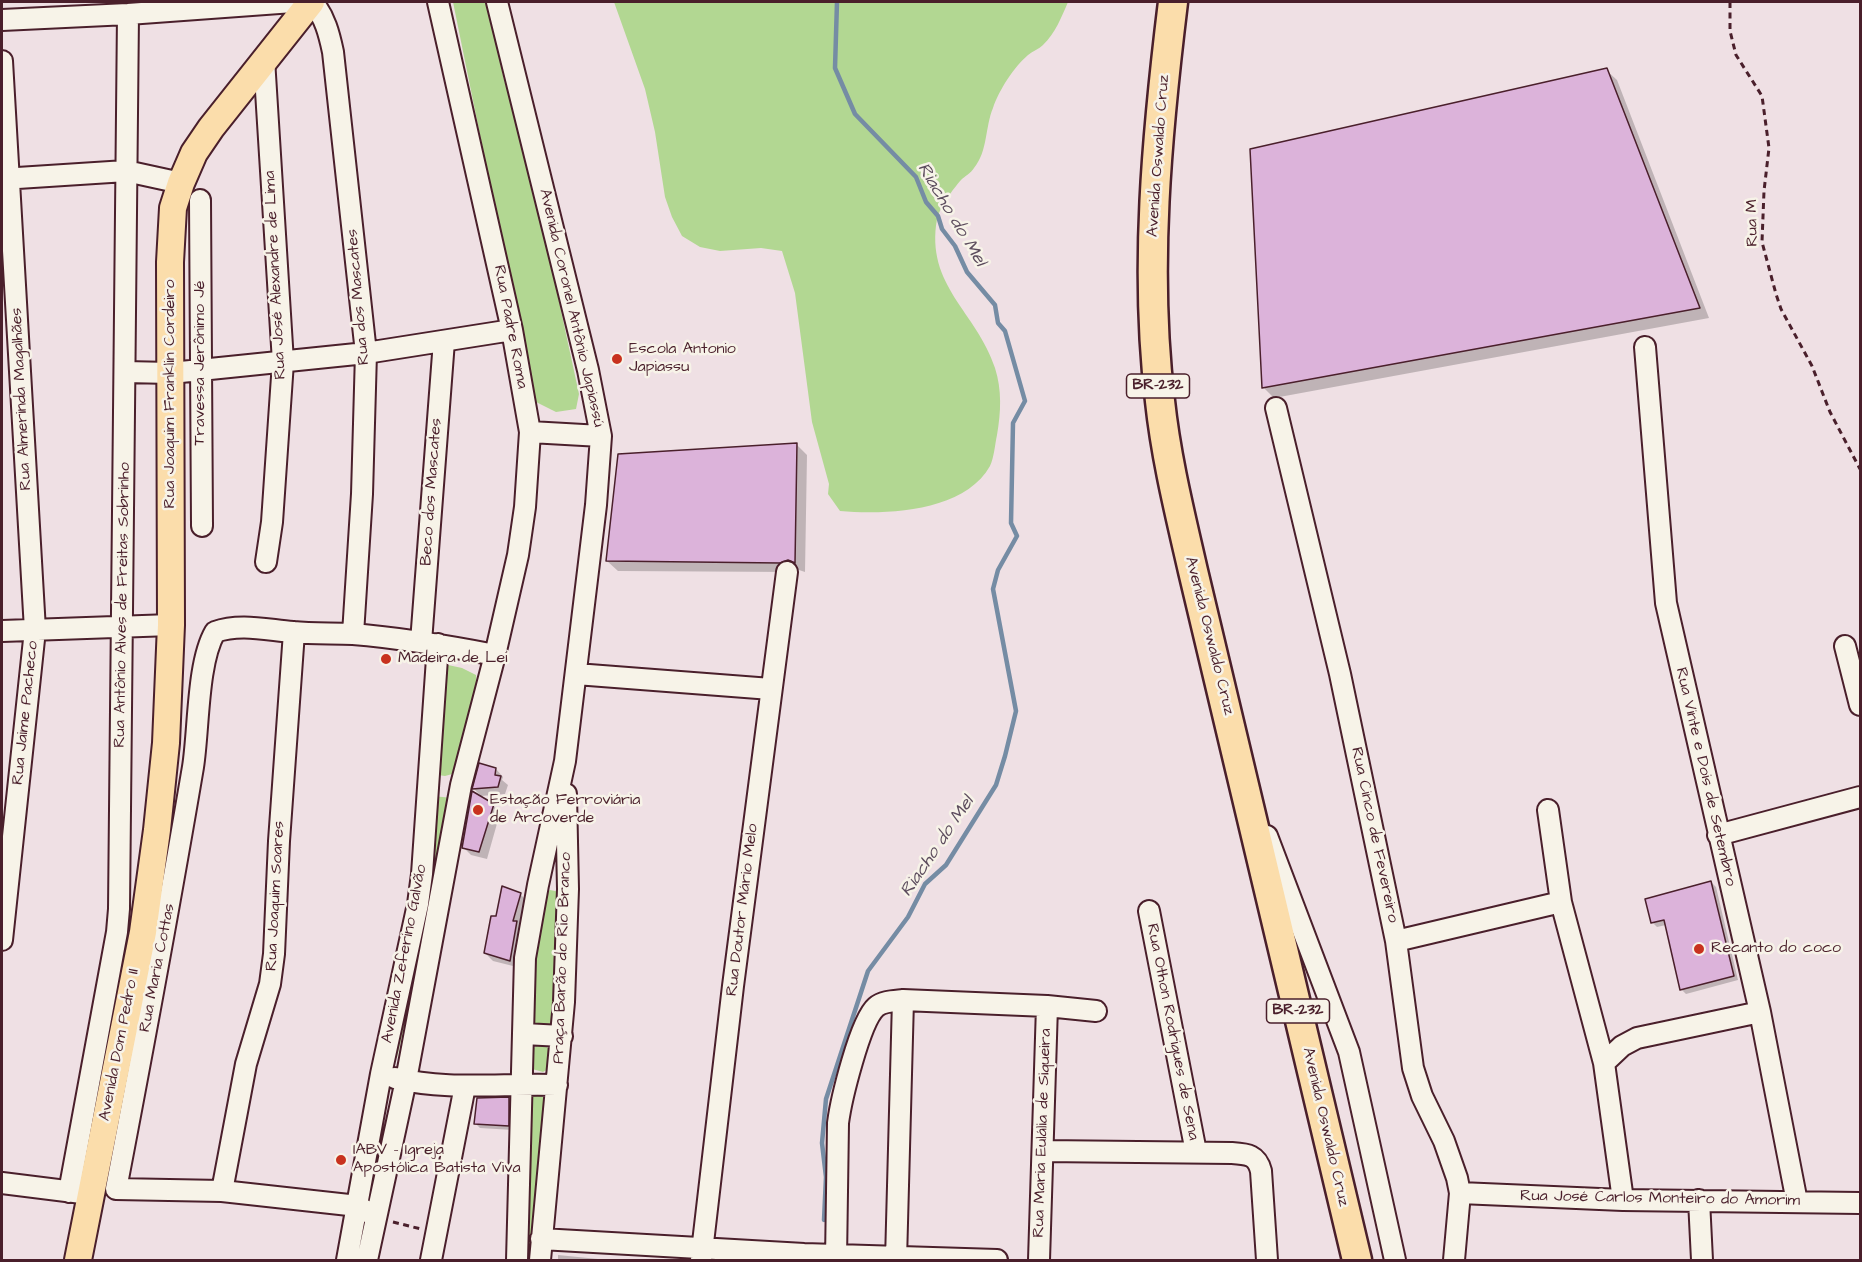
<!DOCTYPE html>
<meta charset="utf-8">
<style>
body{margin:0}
#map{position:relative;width:1862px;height:1262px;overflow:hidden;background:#efe0e4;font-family:"Architects Daughter",sans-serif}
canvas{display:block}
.frame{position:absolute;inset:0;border:3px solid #4a1f2b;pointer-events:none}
</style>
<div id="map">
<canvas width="1862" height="1262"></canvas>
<div class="frame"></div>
</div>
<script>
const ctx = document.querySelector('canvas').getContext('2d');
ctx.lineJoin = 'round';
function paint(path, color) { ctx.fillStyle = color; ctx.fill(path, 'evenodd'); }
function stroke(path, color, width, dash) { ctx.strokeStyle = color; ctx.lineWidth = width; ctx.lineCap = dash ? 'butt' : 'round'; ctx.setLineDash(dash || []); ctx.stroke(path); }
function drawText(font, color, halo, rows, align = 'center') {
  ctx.font = font + ' "Architects Daughter",sans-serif'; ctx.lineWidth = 5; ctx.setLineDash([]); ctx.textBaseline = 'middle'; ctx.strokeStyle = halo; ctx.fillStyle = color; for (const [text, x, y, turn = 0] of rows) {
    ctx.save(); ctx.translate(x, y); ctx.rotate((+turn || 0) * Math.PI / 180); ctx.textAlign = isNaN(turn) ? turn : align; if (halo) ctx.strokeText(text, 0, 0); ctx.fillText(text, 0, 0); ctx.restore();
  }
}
const green = new Path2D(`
 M453,2H487L504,80L528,158L579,394L576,409L556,412L534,401Z
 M614,2H1068C1062,16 1055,34 1043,45C1039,49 1033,51 1028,55C1014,67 999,90 993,108C985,127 988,151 974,168C971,173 965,176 961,180C953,189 940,207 937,219C925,286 977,312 995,368C1002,390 1001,412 997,435C995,444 994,458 990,466C964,512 887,515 840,511L828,494L829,484L812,422L795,293L782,251L761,248L720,251L700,247L682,236L672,217L665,197L655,132L645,89Z
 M448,665L462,668L476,675L477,687L456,773L445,776L438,775L442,674Z
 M432,796L453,798L416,967L412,965Z
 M550,890L560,892L557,1018L550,1025L540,1027L532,1022L531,963L542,896Z
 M408,977L415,980L397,1058L391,1056Z
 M538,1045L546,1046L553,1053L550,1068L543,1072L532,1069L527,1059L531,1050Z
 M537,1093L544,1098L537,1260H523L527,1098Z`);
const shadow = new Path2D(`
 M1606,70L1617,80L1709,318L1274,398L1264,388Z
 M797,445L807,455L805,572L799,570L791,572L618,571L607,561Z
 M496,769L503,777L502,780L508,785L505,794L481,796L474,789Z
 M493,805L500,813L487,859L471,855L463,847Z
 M1711,882L1716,887L1738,980L1686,994L1681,989L1666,925L1657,927L1652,922Z
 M520,894L528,902L517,967L493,961L485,953L497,918Z
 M509,1099L513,1103V1130L480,1128L475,1123Z
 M558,1255L598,1259L600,1260H558Z`);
const stream = new Path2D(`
 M824,1220L826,1177L822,1143L826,1099L868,971L908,917L925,884L946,865L996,785L1005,756L1016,711L993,589L998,570L1017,536L1011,523L1013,423L1025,401L1005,331L998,323L995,305L967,272L955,246L942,229L938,216L926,202L916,177L855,114L835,68L837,2`);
const building = new Path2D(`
 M1607,68L1700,308L1262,388L1250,149Z
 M797,443L795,563L788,560L780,563L606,561L618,454Z
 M479,763L496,768L495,775L501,776L498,787L472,789Z
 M472,791L494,804L479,852L462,848Z
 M1711,881L1734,976L1680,990L1664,920L1651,923L1645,899Z
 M502,886L521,893L513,921H517L510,961L484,953L491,916H496Z
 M509,1097V1126L474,1124L477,1098Z`);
const path = new Path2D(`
 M1730,2V31L1736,55L1762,96L1769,148L1764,191L1762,242L1776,294L1781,309L1812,366L1830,412L1860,469
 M393,1222L421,1229`);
const minor = new Path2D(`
 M313,2C325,18 329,33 333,52L366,353L362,494L353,634
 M497,2L588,370L601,436L596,505L565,761L538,885L525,958L517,1260
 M2,20L128,14L293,2
 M264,59L283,362L272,522L266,562
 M2,61L35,630L2,940
 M2,179L126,171L181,183
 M200,200L202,526
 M1645,347L1666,603L1760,1012L1797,1202
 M125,372L171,373L366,353L512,330
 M1276,408L1340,674L1396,941L1413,1068L1422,1096L1444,1141L1457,1178L1460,1193L1454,1260
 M530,432L601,436
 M2,631L171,625
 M421,642L444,341
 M1845,646L1860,705
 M576,674L771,689
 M1548,810L1561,902L1604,1063L1623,1200
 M1718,835L1860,797
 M1267,836L1349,1052L1395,1260
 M1149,911L1196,1152
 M1396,941L1561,902
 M524,1034L562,1036
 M1604,1063L1622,1046L1637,1038L1760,1012
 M395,1078C447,1091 503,1083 557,1085
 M1043,1151L1232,1153C1248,1154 1257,1155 1261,1171L1267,1260
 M2,1183L82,1193
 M222,1191L246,1064L270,984L274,954L279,841L294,632
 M69,1192L117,932L119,909L128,14
 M1460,1193L1623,1200L1860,1203
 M1699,1200L1702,1260
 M376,1217L358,1206L222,1191L116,1189C143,1048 169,908 193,767C199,729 197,663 215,632C240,623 267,630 293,632C313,634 333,633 353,634C401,638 448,646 495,655
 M541,1239L804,1254L997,1260
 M347,1260L381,1074L418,904L422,874L438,644
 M367,1260L406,1080L461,785L495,655L518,555L525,507L530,432L512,330L438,2
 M431,1260L465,1086
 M540,1260L564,1002L568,889L566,794
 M701,1260L733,986L787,572
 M836,1260L838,1123C841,1100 860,1021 876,1007C883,1001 894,1001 903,1000L1047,1006L1096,1011
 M896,1260L903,1000
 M1039,1260L1047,1006`);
const major = new Path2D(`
 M78,1260L143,932L157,830L166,743L171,625L170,262L173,208L181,183L194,153L211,128L311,2`);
const highway = new Path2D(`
 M1173,2C1157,133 1144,269 1160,401C1166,458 1180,514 1193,571L1357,1260`);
const markers = [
 [617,359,6,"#c8321e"],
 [386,659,6,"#c8321e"],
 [478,810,6,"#c8321e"],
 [1699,949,6,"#c8321e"],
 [341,1160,6,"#c8321e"]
];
const shields = [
 [1158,386,63],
 [1298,1011,63]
];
const shieldNames = [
 ["BR-232",1158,386],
 ["BR-232",1298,1011]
];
const streetNames = [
 ["Avenida Oswaldo Cruz",1159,156,-86],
 ["Rua M",1753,223,-91],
 ["Rua José Alexandre de Lima",276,275,-93],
 ["Rua dos Mascates",359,297,-95],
 ["Avenida Coronel Antônio Japiassú",571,308,77],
 ["Rua Padre Roma",510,327,79],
 ["Travessa Jerônimo Jé",201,363,-90],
 ["Rua Joaquim Franklin Cordeiro",171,394,-90],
 ["Rua Almerinda Magalhães",22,399,-93],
 ["Beco dos Mascates",432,492,-86],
 ["Rua Antônio Alves de Freitas Sobrinho",123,605,-89],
 ["Avenida Oswaldo Cruz",1209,636,76],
 ["Rua Jaime Pacheco",26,713,-84],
 ["Rua Vinte e Dois de Setembro",1705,777,77],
 ["Rua Cinco de Fevereiro",1374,835,78],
 ["Rua Joaquim Soares",276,896,-87],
 ["Rua Doutor Mário Melo",743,910,-83],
 ["Avenida Zeferino Galvão",405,954,-79],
 ["Praça Barão do Rio Branco",563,958,-88],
 ["Rua Maria Cottas",158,968,-79],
 ["Rua Othon Rodrigues de Sena",1172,1032,79],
 ["Avenida Dom Pedro II",120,1045,-79],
 ["Avenida Oswaldo Cruz",1325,1127,77],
 ["Rua Maria Eulália de Siqueira",1043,1133,-88],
 ["Rua José Carlos Monteiro do Amorim",1660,1199,1]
];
const poiNames = [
 ["Escola Antonio",629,350],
 ["Japiassu",629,368],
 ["Madeira de Lei",398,659],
 ["Estação Ferroviária",490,801],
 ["de Arcoverde",490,819],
 ["Recanto do coco",1711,949],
 ["IABV - Igreja",353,1151],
 ["Apostólica Batista Viva",353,1169]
];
const waterNames = [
 ["Riacho do Mel",951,215,59],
 ["Riacho do Mel",938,847,-56]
];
paint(green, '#b2d792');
paint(shadow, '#0003');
stroke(stream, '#758ca4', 4.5);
paint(building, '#dcb3da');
stroke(building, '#4a1f2b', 1.5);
stroke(minor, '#4a1f2b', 24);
stroke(major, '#4a1f2b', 30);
stroke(highway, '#4a1f2b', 33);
stroke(path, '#4a1f2b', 3, [6, 4.5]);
stroke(minor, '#f7f3e8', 20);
stroke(major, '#fbddab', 26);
stroke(highway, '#fbddab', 28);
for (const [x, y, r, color] of markers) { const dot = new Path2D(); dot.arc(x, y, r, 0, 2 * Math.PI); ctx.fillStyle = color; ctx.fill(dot); stroke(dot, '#f7f3e8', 2); }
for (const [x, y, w] of shields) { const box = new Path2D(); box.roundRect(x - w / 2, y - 12, w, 24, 4.5); ctx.fillStyle = '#f7f3e8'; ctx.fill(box); stroke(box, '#4a1f2b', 1.5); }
drawText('bold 15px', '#4a1f2b', null, shieldNames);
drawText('16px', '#4a1f2b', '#f7f3e8', streetNames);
drawText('16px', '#4a1f2b', '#f7f3e8', poiNames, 'left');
drawText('italic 18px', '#5c4c5d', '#f7f3e8', waterNames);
</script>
